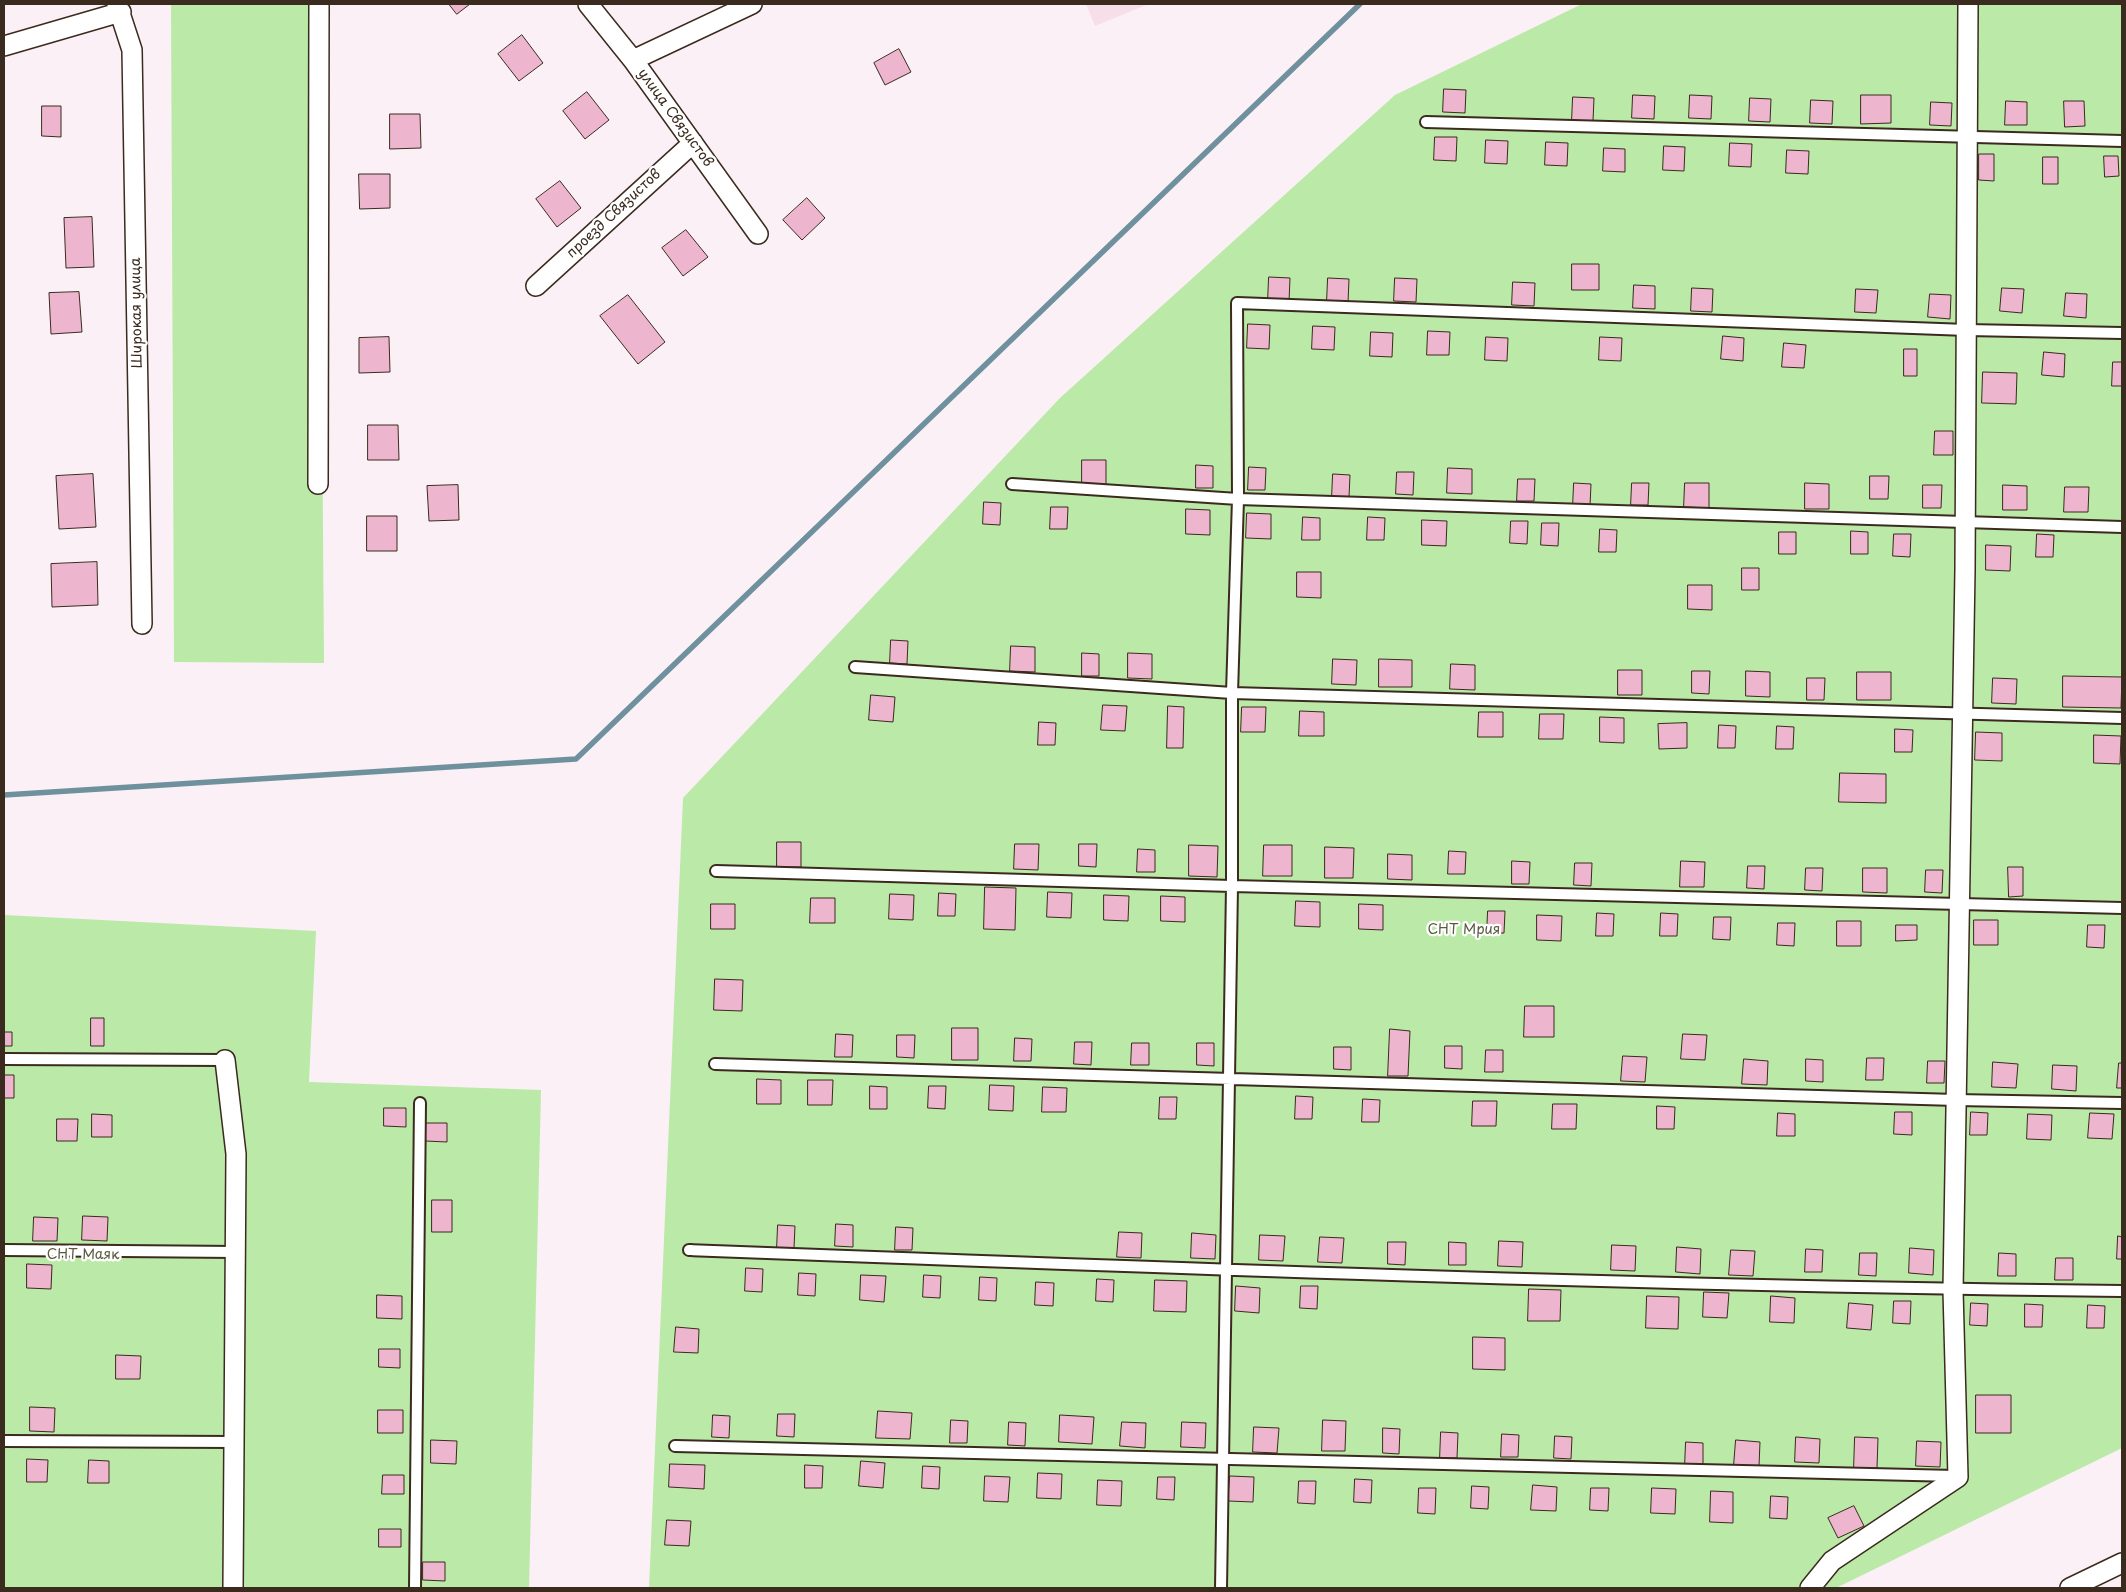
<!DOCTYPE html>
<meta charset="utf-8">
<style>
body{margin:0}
#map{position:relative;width:2126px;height:1592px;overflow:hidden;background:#fbf0f5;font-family:"Playpen Sans",sans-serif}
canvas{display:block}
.frame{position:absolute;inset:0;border:5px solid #3b2a1e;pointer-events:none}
</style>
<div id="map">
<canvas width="2126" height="1592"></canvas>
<div class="frame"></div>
</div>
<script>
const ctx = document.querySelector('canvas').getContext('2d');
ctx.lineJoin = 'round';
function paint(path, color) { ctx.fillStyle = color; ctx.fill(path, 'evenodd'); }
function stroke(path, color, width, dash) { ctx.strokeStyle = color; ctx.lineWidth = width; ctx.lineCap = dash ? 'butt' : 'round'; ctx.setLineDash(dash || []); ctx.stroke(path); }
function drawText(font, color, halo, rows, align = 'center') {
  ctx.font = font + ' "Playpen Sans",sans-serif'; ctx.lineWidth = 4.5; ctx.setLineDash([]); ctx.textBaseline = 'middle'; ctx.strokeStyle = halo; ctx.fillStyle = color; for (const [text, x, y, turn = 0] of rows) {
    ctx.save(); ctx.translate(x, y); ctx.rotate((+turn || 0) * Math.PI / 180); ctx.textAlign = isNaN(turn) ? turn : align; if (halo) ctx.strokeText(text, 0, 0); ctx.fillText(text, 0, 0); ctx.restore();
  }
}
const built = new Path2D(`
 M1086,4H1149L1095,26Z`);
const green = new Path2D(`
 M171,4H319L324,663L174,662Z
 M1582,4H2122V1448L1836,1588H649L683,798L1060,398L1395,95Z
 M4,915L316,931L309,1082L541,1090L529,1588H4Z`);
const stream = new Path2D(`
 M4,795L576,759L1360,4`);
const building = new Path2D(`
 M449,4H470L457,14Z
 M522,35L543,63L519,81L498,54Z
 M899,49L911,72L885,85L874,63Z
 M1444,89L1466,90L1465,113L1443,112Z
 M587,92L609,120L585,139L563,111Z
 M1633,95L1655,96L1654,119L1632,118Z
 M1690,95L1712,96L1711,119L1689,118Z
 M1861,95H1891V123L1861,124Z
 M1573,97L1594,98L1593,121L1572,120Z
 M1750,98L1771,99L1770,122L1749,121Z
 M1811,100L1833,101L1832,124L1810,123Z
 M2006,101L2027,102V125H2005Z
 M2064,101H2084L2085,126L2065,127Z
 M1931,102L1952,103L1951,126L1930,125Z
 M42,106H61V137L42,136Z
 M390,114H420L421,148L390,149Z
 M1435,137H1457L1456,161L1434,160Z
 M1486,140L1508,141L1507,164L1485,163Z
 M1546,142L1568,143L1567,166L1545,165Z
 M1730,143L1752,144L1751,167L1729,166Z
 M1664,146L1685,147L1684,171L1663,170Z
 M1604,148L1625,149V172L1603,171Z
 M1787,150L1809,151L1808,174L1786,173Z
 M1979,154H1994V181L1979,180Z
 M2104,156H2118L2119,176L2105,177Z
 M2043,157H2058V184H2043Z
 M359,174H390V208L360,209Z
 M560,181L581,208L557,227L536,199Z
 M807,198L825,218L802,240L783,220Z
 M92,217L94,267L66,268L64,218Z
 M686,230L708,257L683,276L662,248Z
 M1572,264H1599V290H1572Z
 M1269,277L1290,278L1289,302L1268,301Z
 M1328,278L1349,279L1348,303L1327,301Z
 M1395,278L1417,279L1416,302L1394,301Z
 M1513,282L1535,283L1534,306L1512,305Z
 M1634,285L1655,286V309L1633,308Z
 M1692,288L1713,289L1712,312L1691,311Z
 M2002,288L2024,289L2022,313L2000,311Z
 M1856,289L1878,290L1876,313L1855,312Z
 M79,292L82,332L51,334L49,293Z
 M2066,293L2087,294L2086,318L2064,316Z
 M1930,294L1951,295L1950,319L1928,317Z
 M628,295L665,342L638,364L600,316Z
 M1248,324L1270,325L1269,349L1247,348Z
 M1313,326L1335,327L1334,350L1312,349Z
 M1428,331L1450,332L1449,355H1427Z
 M1371,332L1393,333L1392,357L1370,356Z
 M1723,336L1744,338L1743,361L1721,359Z
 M389,337L390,372L359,373V338Z
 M1486,337L1508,338L1507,361L1485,360Z
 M1600,337L1622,338L1621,361L1599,360Z
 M1784,343L1806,345L1804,368L1782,367Z
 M1904,349H1917V376H1904Z
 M2044,352L2065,354L2064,377L2042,375Z
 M2113,362H2122V386H2112Z
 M1983,372L2017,373L2016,404L1982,403Z
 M368,425H398L399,460H368Z
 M1935,431H1953V455H1934Z
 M1082,460H1106V486L1082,485Z
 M1196,465L1213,466V488H1196Z
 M1249,467L1266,468L1265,490H1248Z
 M1448,468L1472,469V494L1447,493Z
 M1397,472H1414L1413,495L1396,494Z
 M93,474L96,527L59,529L56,476Z
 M1333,474L1350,475L1349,497H1332Z
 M1870,476H1889L1888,499H1870Z
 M1518,479H1535L1534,501H1517Z
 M1574,483L1591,484L1590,506H1573Z
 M1632,483H1649L1648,505H1631Z
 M1685,483H1709V508L1684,507Z
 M1805,483L1829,484V509H1805Z
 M458,485L459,520L429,521L427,486Z
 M1923,485H1942L1941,508H1923Z
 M2003,485L2027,486V510H2003Z
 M2065,487H2089L2088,512H2064Z
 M984,502L1001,503L1000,525L983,524Z
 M1051,507H1068L1067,529H1050Z
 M1186,509L1210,510V535L1186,534Z
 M1247,513L1271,514V539L1246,538Z
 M367,516H397V551H367Z
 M1303,517L1320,518V540H1302Z
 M1368,517L1385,518L1384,540H1367Z
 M1422,520L1447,521L1446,546L1422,545Z
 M1511,521H1528L1527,544L1510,543Z
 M1542,523H1559L1558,546L1541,545Z
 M1600,529L1617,530L1616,552H1599Z
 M1851,531L1868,532V554H1851Z
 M1779,532H1796V554H1779Z
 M1894,534H1911L1910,557L1893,556Z
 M2037,534L2054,535L2053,557H2036Z
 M1986,545L2011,546L2010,571L1986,570Z
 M97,562L98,605L52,607L51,564Z
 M1742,568H1759V590H1742Z
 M1297,572H1321V598L1297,597Z
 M1688,585H1712V610L1688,609Z
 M891,640L908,641L907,664L890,663Z
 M1011,646L1035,647V672L1010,671Z
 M1082,653L1099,654V676H1082Z
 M1128,653L1152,654V679L1128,678Z
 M1333,659L1357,660L1356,685L1332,684Z
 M1379,659L1412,660V687H1379Z
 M1451,664L1475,665V690L1450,689Z
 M1618,670H1642V695H1618Z
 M1692,671H1710L1709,694L1692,693Z
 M1746,671L1770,672V697L1746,696Z
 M1857,672H1891V700H1857Z
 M2063,676L2122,677L2121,708L2063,707Z
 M1807,678H1825L1824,700H1807Z
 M1993,678L2017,679L2016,704L1992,703Z
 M871,695L895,697L893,722L869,720Z
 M1103,705L1127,706L1125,731L1101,730Z
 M1168,706L1184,707L1183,748H1167Z
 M1242,707H1266L1265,732H1241Z
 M1300,711L1324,712V736H1299Z
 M1479,712H1503V737H1478Z
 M1540,714H1564L1563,739H1539Z
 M1600,717L1624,718V743L1600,742Z
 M1039,722L1056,723L1055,745H1038Z
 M1687,723V748L1659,749L1658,724Z
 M1719,725L1736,726L1735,748H1718Z
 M1777,726L1794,727L1793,749H1776Z
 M1895,729L1913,730L1912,752H1895Z
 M1976,732L2002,733V761L1975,760Z
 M2094,735L2121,736L2120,764L2094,763Z
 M1840,773L1886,774V803L1839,802Z
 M777,842H801V867H777Z
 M1015,844H1039L1038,870L1014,869Z
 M1079,844H1097L1096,867L1079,866Z
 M1189,845L1218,846L1217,877L1189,876Z
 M1264,845H1292V876H1263Z
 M1325,847L1354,848L1353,878H1325Z
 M1138,849L1155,850V872H1137Z
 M1449,851L1466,852L1465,874H1448Z
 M1388,854L1412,855V880L1388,879Z
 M1512,861L1530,862L1529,884H1512Z
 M1681,861L1705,862L1704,887H1680Z
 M1575,863H1592L1591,886L1574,885Z
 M1748,866H1765L1764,889L1747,888Z
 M2008,867H2023V896L2009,897Z
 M1806,868H1823L1822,891L1805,890Z
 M1863,868H1887V893L1863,892Z
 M1926,870H1943L1942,893L1925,892Z
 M985,887L1016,888L1015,930L984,929Z
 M1048,892L1072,893L1071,918L1047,917Z
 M939,893L956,894L955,916H938Z
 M890,894L914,895L913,920L889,919Z
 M1104,895L1129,896L1128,921L1104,920Z
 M1161,896L1185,897V922L1161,921Z
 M811,898H835V923H810Z
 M1296,901L1320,902V927L1295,926Z
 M711,904H735V929H711Z
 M1359,904L1383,905V930L1359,929Z
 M1488,911H1505L1504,933H1487Z
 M1597,913L1614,914L1613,936H1596Z
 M1661,913L1678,914L1677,936H1660Z
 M1537,915L1562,916L1561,941L1537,940Z
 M1714,917H1731L1730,940L1713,939Z
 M1974,920H1998V945H1974Z
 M1837,921H1861V946H1837Z
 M1778,923H1795L1794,946L1777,945Z
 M1896,925H1917V940L1896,941Z
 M2088,925H2105L2104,948L2087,947Z
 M715,979L743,980L742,1011L714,1010Z
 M1525,1006H1554V1037H1524Z
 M91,1018H104V1046H91Z
 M952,1028H978V1060H952Z
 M1390,1029L1410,1031L1408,1076H1388Z
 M4,1032H12V1046H4Z
 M836,1034L853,1035L852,1057H835Z
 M1683,1034L1707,1035L1705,1060L1681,1059Z
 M897,1035H915L914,1058L897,1057Z
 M1015,1038L1032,1039L1031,1061H1014Z
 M1075,1042H1092L1091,1065L1074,1064Z
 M1132,1043H1149V1065H1131Z
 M1197,1043H1214V1066L1197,1065Z
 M1445,1046H1462V1069L1445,1068Z
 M1334,1047H1351V1070L1334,1069Z
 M1486,1050H1503V1072H1485Z
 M1623,1056L1647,1057L1645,1082L1621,1081Z
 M1867,1058H1884L1883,1080H1866Z
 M1744,1059L1768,1061L1767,1085L1742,1084Z
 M1806,1059L1823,1060V1082L1806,1081Z
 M1928,1061H1945L1944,1083H1927Z
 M1993,1062L2018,1064L2016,1088L1992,1087Z
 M2119,1063H2122V1088H2117Z
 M2053,1065L2077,1066L2076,1091L2052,1089Z
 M4,1075H14V1098H4Z
 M757,1079L781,1080V1104H757Z
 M808,1080H833L832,1105H808Z
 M990,1085L1014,1086L1013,1111L989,1110Z
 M870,1086L887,1087V1109H870Z
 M929,1086H946L945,1109L928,1108Z
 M1043,1087L1067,1088L1066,1112H1042Z
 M1296,1096L1313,1097L1312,1119H1295Z
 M1160,1097H1177L1176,1119H1159Z
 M1363,1099L1380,1100L1379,1122H1362Z
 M1473,1101H1497L1496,1126H1472Z
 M1553,1104H1577L1576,1129H1552Z
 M1657,1106L1675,1107L1674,1129H1657Z
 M384,1108H406V1127L384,1126Z
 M1895,1112H1912V1135L1894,1134Z
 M1971,1112L1988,1113L1987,1135H1970Z
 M1778,1113L1795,1114V1136H1777Z
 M2090,1113L2114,1114L2112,1139L2088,1138Z
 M92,1114L112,1115V1137H92Z
 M2028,1114L2052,1115L2051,1140L2027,1139Z
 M57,1119H78L77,1141H57Z
 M425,1123H447V1142L425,1141Z
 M432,1200H452V1232H432Z
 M83,1216L108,1217L107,1241L82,1240Z
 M34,1217L58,1218L57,1241H33Z
 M836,1224L853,1225V1247L835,1246Z
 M778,1225L795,1226L794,1248H777Z
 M896,1227L913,1228L912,1250H895Z
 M1119,1232L1142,1233L1141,1258L1117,1257Z
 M1192,1233L1216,1235L1215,1259L1191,1258Z
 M1260,1235L1285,1236L1283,1261L1259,1260Z
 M2118,1236L2122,1237V1259H2117Z
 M1320,1237L1344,1238L1342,1263L1318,1262Z
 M1499,1241L1523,1242L1522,1267L1498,1266Z
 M1388,1242H1406L1405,1265L1388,1264Z
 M1449,1242L1466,1243V1265H1449Z
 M1612,1245L1636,1246L1635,1271L1611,1270Z
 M1677,1247L1701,1249L1700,1274L1676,1272Z
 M1910,1248L1934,1250L1933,1275L1909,1273Z
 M1806,1249L1823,1250L1822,1272H1805Z
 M1731,1250L1755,1251L1753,1276L1729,1275Z
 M1860,1253H1877L1876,1276L1859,1275Z
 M1999,1253L2016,1254V1276H1998Z
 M2056,1258H2073V1280H2055Z
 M27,1264L52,1265L51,1289L27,1288Z
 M746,1268L763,1269L762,1292L745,1291Z
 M799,1273L816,1274L815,1296L798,1295Z
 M861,1275L886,1276L884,1302L860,1300Z
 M924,1275L941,1276L940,1298L923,1297Z
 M980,1277L997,1278L996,1301L979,1300Z
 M1097,1279L1114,1280L1113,1302L1096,1301Z
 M1155,1280L1187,1281L1186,1312L1154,1311Z
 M1036,1282L1054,1283L1053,1306L1035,1305Z
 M1236,1286L1260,1288L1259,1313L1235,1311Z
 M1301,1286H1318L1317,1309L1300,1308Z
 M1529,1289L1561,1290L1560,1321H1528Z
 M1704,1292L1729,1293L1727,1318L1703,1317Z
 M377,1295L402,1296V1319L377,1318Z
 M1647,1296L1679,1297L1678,1329L1646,1328Z
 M1771,1296L1795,1298L1794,1323L1770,1322Z
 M1894,1301H1911L1910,1324L1893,1323Z
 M1849,1303L1873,1305L1871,1330L1847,1328Z
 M1971,1303L1988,1304L1987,1326L1970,1325Z
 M2025,1304L2043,1305L2042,1327H2025Z
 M2088,1305L2105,1306L2104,1328H2087Z
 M676,1327L699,1329L698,1353L674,1352Z
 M1473,1337L1505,1338V1370L1473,1369Z
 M379,1349H400V1368L379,1367Z
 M116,1355L141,1356L140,1379H116Z
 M1976,1395H2011V1433H1976Z
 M30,1407L55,1408L54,1432L30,1431Z
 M378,1410H403V1433H378Z
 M878,1411L912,1413L910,1439L876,1438Z
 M778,1414H795L794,1437L777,1436Z
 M713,1415L730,1416L729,1438L712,1437Z
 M1060,1415L1094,1417L1092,1444L1059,1442Z
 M951,1420L968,1421L967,1443H950Z
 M1323,1420L1346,1421L1345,1451H1322Z
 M1009,1422L1026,1423L1025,1446L1008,1445Z
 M1122,1422L1146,1423L1145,1448L1120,1446Z
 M1182,1422L1206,1423L1205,1448L1181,1447Z
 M1254,1427L1279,1428L1277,1453L1253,1452Z
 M1383,1428L1400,1429L1399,1454L1383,1453Z
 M1441,1432L1458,1433L1457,1458H1440Z
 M1502,1434L1519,1435L1518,1457H1501Z
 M1555,1436L1572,1437L1571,1459L1554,1458Z
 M1796,1437L1820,1439L1819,1463L1795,1462Z
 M1855,1437L1878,1438L1877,1468H1854Z
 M431,1440L457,1441L456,1464L431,1463Z
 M1736,1440L1760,1442L1759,1466L1734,1465Z
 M1917,1441L1941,1442L1940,1467L1916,1466Z
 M1686,1442L1703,1443V1466L1685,1465Z
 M27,1459L48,1460L47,1482H27Z
 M89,1460L109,1461V1483H88Z
 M861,1461L885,1463L883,1488L859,1486Z
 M670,1464L705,1465L704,1489L669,1487Z
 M805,1465L823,1466L822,1488H805Z
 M923,1466L940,1467L939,1489L922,1488Z
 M1038,1473L1062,1474L1061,1499L1037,1498Z
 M383,1475H404V1494H382Z
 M985,1476L1010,1477L1008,1502L984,1501Z
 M1230,1476L1254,1477L1253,1502L1228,1501Z
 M1158,1477H1175L1174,1500L1157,1499Z
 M1355,1479L1372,1480L1371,1503L1354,1502Z
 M1098,1480L1122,1481L1121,1506L1097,1505Z
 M1299,1481H1316L1315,1504L1298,1503Z
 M1533,1485L1557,1487L1556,1511L1531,1510Z
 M1472,1486L1489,1487L1488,1509L1471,1508Z
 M1419,1488H1436L1435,1514L1418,1513Z
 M1591,1488H1609L1608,1511L1590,1510Z
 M1652,1488L1676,1489L1675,1514L1651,1513Z
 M1711,1491L1733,1492V1523L1710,1522Z
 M1771,1496L1788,1497L1787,1519L1770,1518Z
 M1854,1506L1864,1526L1838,1538L1828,1518Z
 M667,1520L691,1521L689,1546L665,1545Z
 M379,1529H401V1547H379Z
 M423,1562H445V1581L423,1580Z`);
const lane = new Path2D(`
 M1426,122L2122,141
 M1012,484L1238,499L2122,527
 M855,667L1232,693L2122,718
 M716,871L1232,886L2122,908
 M4,1059L225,1060
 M715,1064L1956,1100L2122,1103
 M4,1250L236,1252
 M689,1250C1167,1268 1644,1286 2122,1291
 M4,1441L234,1442
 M675,1446L1956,1476
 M415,1588L420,1103
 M1221,1588L1232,886V693L1238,499L1237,303L1967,330L2122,333`);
const street = new Path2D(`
 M117,4L132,50L142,624
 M588,4L633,60L758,234
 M4,46L121,12
 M633,60L752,4
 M536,286L693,143
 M318,484L319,4
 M225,1060L236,1154L233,1588
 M1810,1588L1832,1561L1958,1477L1953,1290L1965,570L1968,4
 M2070,1588L2122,1563`);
const streetNames = [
 ["улица Связистов",675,118,54],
 ["проезд Связистов",614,214,-43],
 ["Широкая улица",137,313,-91]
];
const parkNames = [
 ["СНТ Мрия",1464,930],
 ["СНТ Маяк",83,1255]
];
paint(built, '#f7dfe9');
paint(green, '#bbe9a7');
stroke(stream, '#6f919e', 5.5);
paint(building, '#edb6ce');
stroke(building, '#3b2a1e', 1);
stroke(lane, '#3b2a1e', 14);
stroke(street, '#3b2a1e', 22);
stroke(lane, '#fff', 10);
stroke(street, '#fff', 19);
drawText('14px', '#3b2a1e', '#fff', streetNames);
drawText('14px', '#5b5a40', '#fff', parkNames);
</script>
